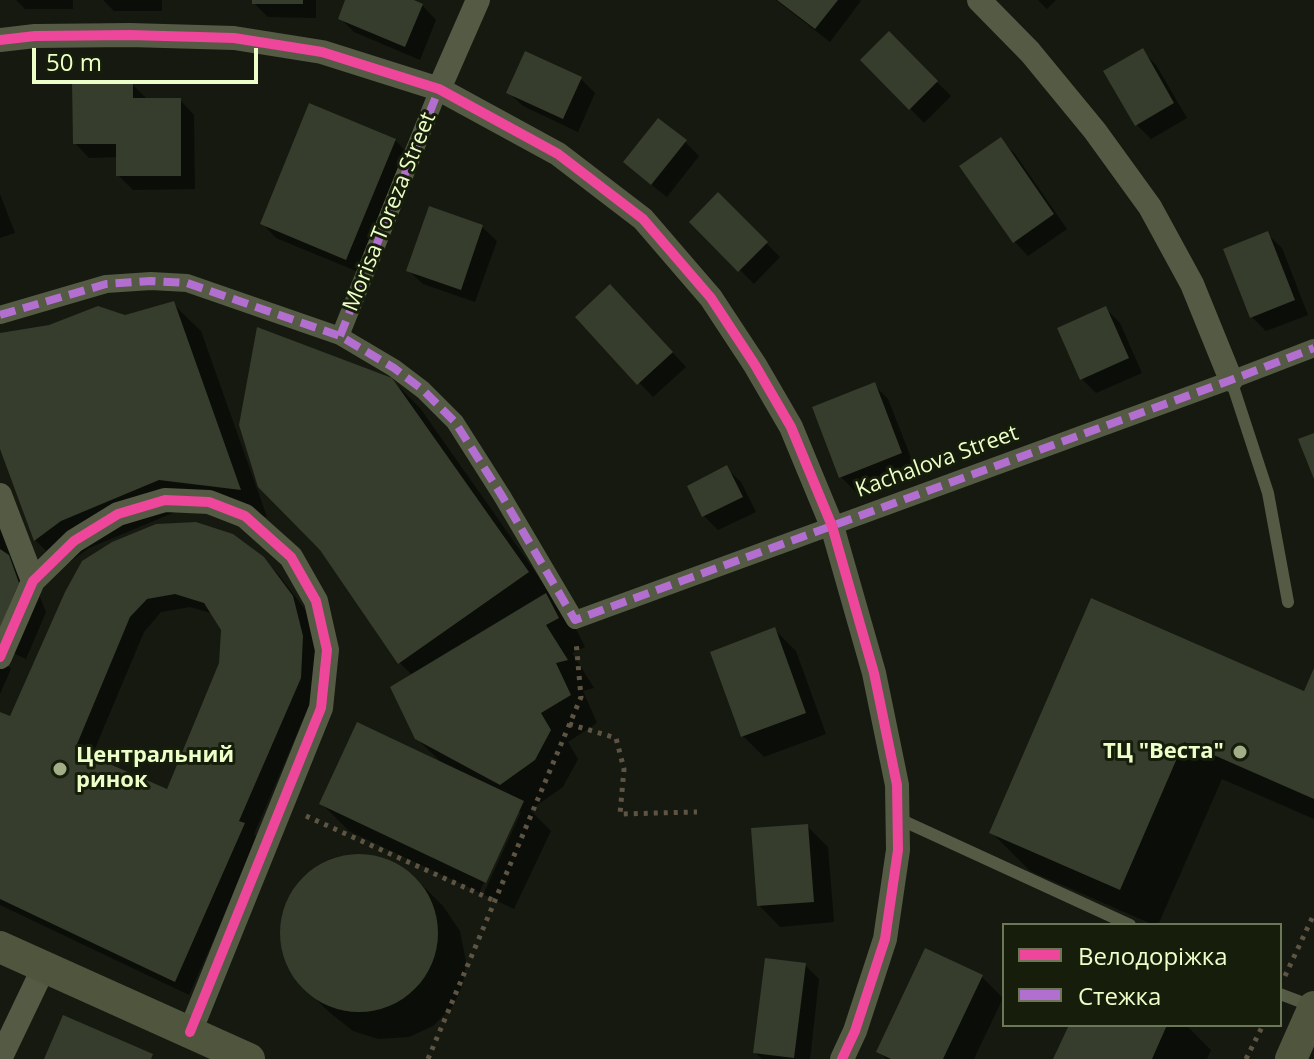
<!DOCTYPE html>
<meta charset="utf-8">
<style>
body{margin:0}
#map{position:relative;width:1314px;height:1059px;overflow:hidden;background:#15190f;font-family:"Open Sans",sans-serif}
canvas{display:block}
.legend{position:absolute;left:1002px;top:923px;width:280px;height:104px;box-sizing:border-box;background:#161d0b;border:2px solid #6c7757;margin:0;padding:10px 14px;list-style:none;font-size:24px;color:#edffc8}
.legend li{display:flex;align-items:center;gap:16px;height:40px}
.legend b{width:40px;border:2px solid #6c7757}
.scale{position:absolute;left:32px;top:48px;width:226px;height:36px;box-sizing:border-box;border:4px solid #edffc8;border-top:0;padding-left:10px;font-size:24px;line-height:28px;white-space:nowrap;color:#edffc8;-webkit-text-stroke:6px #161d0b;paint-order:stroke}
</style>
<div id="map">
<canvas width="1314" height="1059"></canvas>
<ul class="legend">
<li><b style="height:10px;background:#ed469a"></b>Велодоріжка</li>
<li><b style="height:10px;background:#b36fd0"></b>Стежка</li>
</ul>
<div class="scale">50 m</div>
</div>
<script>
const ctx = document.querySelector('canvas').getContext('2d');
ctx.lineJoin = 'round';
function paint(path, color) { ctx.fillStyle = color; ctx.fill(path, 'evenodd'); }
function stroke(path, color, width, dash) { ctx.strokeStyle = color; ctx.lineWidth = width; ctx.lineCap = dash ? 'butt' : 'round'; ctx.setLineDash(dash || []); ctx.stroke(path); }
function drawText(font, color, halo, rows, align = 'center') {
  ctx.font = font + ' "Open Sans",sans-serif'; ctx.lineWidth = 6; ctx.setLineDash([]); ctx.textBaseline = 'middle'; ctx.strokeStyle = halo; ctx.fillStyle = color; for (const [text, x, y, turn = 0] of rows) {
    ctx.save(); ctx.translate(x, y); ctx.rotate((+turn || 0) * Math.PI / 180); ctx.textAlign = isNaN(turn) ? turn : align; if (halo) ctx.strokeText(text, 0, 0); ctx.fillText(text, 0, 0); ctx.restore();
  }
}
const shadow = new Path2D(`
 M16,0H73V9H25Z
 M103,0H162V11H114Z
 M254,0H316V18L268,17L254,3Z
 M348,0H409L422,5L436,20L420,60L354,32L340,18Z
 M776,0H860L861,1L830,42Z
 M1038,0H1056L1047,9Z
 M889,34L951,96L924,123L863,60Z
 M1142,51L1156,65L1187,118L1151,139L1137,125Z
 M581,79L595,93L578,132L523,106L508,92Z
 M132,84L146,98L180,100L194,115L195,189L133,190L118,175V157L89,158L75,143Z
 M395,140L409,155L361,273L276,238L262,223Z
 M1000,140L1015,154L1067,229L1028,256L1014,241Z
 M685,142L699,156L667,197L640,176L626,162Z
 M0,194L15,233L0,238Z
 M718,195L780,257L754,284L692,222Z
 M482,227L497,241L475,302L423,284L408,270Z
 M1267,234L1282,248L1308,315L1266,331L1252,317Z
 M624,300L686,367L653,397L577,317Z
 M173,304L201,331L267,517L187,507L89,548L63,567L35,540L0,443V335L124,317Z
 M1106,309L1120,323L1142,373L1096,393L1082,379Z
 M391,379L420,408L555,600L553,602L573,623L585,647L572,653L594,688L583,691L597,723L568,742L578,759L563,787L530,810L551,831L514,909L349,831L321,803L444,765L416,738L413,676L400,663L322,549ZM517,812H521L484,893L480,891Z
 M874,385L888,399L915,468L855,491L841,477Z
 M726,468L741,482L756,512L718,530L704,516L689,486Z
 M0,497L46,612L26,659L0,647Z
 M262,558L278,574L307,612L317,651L314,694L254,834L258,839L189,995L0,905V714L12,719L67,593ZM190,607L214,614L223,630L221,663L168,792L91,758L144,632L161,612Z
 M1092,601L1312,697L1314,673V819L1222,779L1158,925H1154L1030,871L992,833Z
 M775,630L796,651L826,734L764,757L743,736Z
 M0,658L11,669L0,694Z
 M807,826L828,847L834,922L780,927L759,905Z
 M361,854L390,861L414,877L443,906L460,931L466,962L463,984L453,1006L433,1026L409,1037L378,1039L353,1031L329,1012L300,984L285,958L281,928L288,901L299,883L330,860Z
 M805,965L819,979L810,1059H762L755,1052Z
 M982,977L1003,998L974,1059H886L879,1051Z
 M1071,1025H1186L1211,1050L1207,1059H1056Z`);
const building = new Path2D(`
 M252,0H303V4H252Z
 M345,0H414L423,4L405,47L338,19Z
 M777,0H838L815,29Z
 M889,31L938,81L909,110L860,60Z
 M1143,48L1174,103L1135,126L1103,71Z
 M525,51L582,77L563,119L506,93Z
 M72,82H133V98H181V176H116V144H73Z
 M309,103L396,139L346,260L260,224Z
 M658,118L687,140L651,185L623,162Z
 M1001,137L1054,214L1013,243L959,166Z
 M718,192L768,242L738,272L689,222Z
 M429,206L483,225L461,290L406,271Z
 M1268,231L1295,300L1250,318L1223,249Z
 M610,284L673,352L637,385L575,317Z
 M174,301L241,490L159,480L61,521L34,541L0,449V333L49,325L98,306L125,315Z
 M1106,306L1129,358L1080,380L1057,328Z
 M257,327L392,378L529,572L398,664L320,550L258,487L239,425Z
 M875,382L902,453L839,478L812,407Z
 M1314,433V479L1298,439Z
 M727,465L743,497L702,517L687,486Z
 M196,522L233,534L264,557L293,596L303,636L301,678L239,821L245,823L175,982L0,899V712L10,716L65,592L82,561L112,542L156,524ZM175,594L204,603L221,630L219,663L167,789L75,749L130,617L147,599Z
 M0,549L9,555L19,583L0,628Z
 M546,593L559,618L546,625L568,660L556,663L571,695L541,713L551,730L535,760L500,785L415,739L390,687Z
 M1091,598L1304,691L1314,668V799L1184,742L1120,890L989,833Z
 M775,627L806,713L741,737L710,652Z
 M357,722L524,801L486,883L319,804Z
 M808,824L814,902L757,906L751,828Z
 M280 933a79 79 0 1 1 158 0a79 79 0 1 1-158 0Z
 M925,948L983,975L943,1059H891L876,1052Z
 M765,958L806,963L794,1058L753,1053Z
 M63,1015L153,1054L151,1059H44Z
 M1069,1025H1167L1152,1059H1053Z`);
const path = new Path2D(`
 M569,724L616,738L624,769L620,814L697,812
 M306,816L495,901
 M1285,976L1314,914
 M428,1059L581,697L576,641
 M1246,1059L1263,1025`);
const service = new Path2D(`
 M1231,380L1268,493L1288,602
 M897,818L1130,925
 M1280,994L1314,1007`);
const pedestrian = new Path2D(`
 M0,315L106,284L151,281L187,283L340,336L394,368L423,390L455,422L502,496L575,620L1231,380L1314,348
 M340,336L439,89`);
const minor = new Path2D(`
 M979,0L1030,52L1095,131L1150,207L1192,284L1231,380
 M0,40L35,36L130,35L234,38L322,52L439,89L558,154L643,219L711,298L755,365L791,427L832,526L874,673L897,785L898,850L885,939L855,1031L842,1059
 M439,89L478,0
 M0,495L33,581
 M0,657L33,581L74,541L118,514L165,500L209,502L245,516L291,557L316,601L327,650L321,708L190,1032
 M0,1059L44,967`);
const secondary = new Path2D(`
 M0,947L249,1059
 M1291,1059L1314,1007`);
const quiet = new Path2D(`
 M0,315L106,284L151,281L187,283L340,336L394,368L423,390L455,422L502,496L575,620L1231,380L1314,348
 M340,336L439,89`);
const cycleway = new Path2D(`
 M0,40L35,36L130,35L234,38L322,52L439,89L558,154L643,219L711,298L755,365L791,427L832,526L874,673L897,785L898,850L885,939L855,1031L842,1059
 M0,657L33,581L74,541L118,514L165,500L209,502L245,516L291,557L316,601L327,650L321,708L190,1032`);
const markers = [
 [1240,752,8,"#a1ae87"],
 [60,769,8,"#a1ae87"]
];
const streetNames = [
 ["Morisa Toreza Street",390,212,-68],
 ["Kachalova Street",937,462,-20]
];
const poiNames = [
 ["ТЦ \"Веста\"",1224,752],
 ["Центральний",76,756,"left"],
 ["ринок",76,781,"left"]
];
paint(shadow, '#0007');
paint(building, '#363d2c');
stroke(path, '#5e5444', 5, [4, 6]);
stroke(service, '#545a43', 12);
stroke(pedestrian, '#545a43', 18);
stroke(minor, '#545a43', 24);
stroke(secondary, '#50553e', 32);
stroke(quiet, '#b36fd0', 8, [16, 8]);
stroke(cycleway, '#ed469a', 10);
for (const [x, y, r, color] of markers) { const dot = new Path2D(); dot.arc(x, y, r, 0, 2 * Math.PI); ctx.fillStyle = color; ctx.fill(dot); stroke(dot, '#161d0b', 3); }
drawText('22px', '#edffc8', '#161d0b', streetNames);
drawText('bold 22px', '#edffc8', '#161d0b', poiNames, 'right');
</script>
